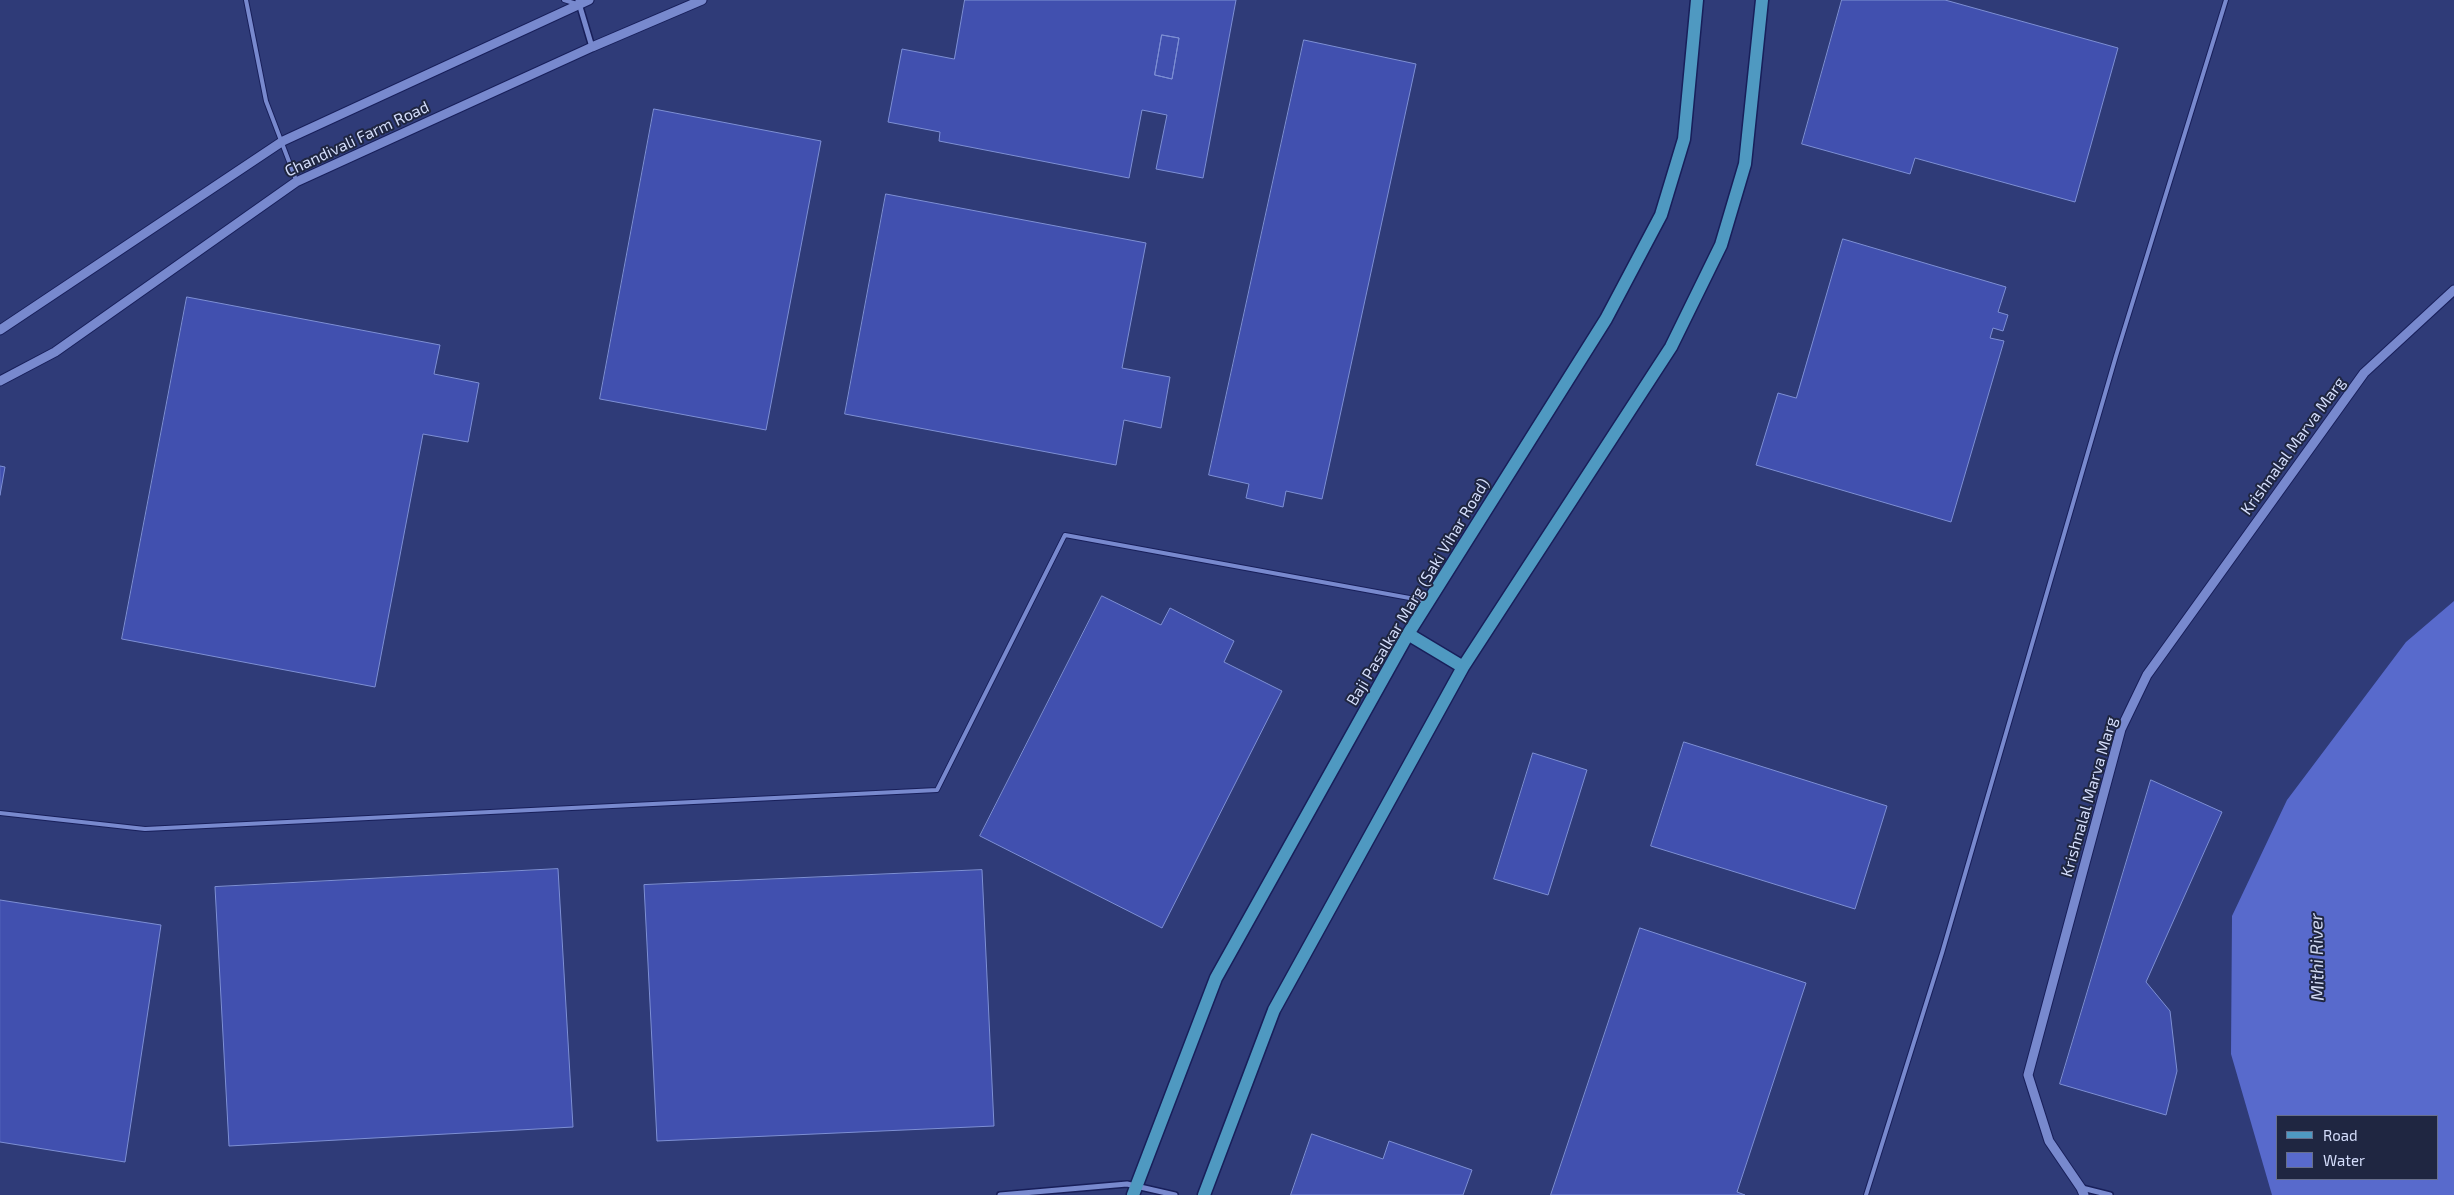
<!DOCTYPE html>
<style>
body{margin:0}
#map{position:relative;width:2454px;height:1195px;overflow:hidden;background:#2f3b78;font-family:"Exo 2",sans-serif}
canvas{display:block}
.legend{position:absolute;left:2276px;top:1115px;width:162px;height:65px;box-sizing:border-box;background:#1f2641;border:1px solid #676f8b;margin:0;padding:6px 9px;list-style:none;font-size:15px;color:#d4ddfb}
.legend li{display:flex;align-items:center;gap:10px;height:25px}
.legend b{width:25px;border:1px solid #676f8b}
</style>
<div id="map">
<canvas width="2454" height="1195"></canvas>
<ul class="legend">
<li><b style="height:6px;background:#4f99c1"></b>Road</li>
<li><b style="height:14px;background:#586acc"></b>Water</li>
</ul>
</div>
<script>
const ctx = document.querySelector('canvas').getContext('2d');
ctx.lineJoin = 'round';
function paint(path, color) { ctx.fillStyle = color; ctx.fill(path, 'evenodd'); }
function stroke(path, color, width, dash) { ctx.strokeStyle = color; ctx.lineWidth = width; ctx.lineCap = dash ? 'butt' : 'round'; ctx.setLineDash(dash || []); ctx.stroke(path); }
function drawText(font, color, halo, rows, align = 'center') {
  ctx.font = font + ' "Exo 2",sans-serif'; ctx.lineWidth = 4; ctx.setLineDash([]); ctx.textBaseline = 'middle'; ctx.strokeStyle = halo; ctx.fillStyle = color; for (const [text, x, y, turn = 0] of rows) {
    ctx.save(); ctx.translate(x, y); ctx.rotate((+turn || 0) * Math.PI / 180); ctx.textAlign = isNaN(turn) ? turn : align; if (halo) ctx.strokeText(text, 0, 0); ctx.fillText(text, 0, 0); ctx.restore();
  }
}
const water = new Path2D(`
 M2454,601V1195H2272L2231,1054L2232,916L2287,800L2406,642ZM2278,1116H2438V1179H2278Z`);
const building = new Path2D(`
 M965,0H1236L1203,178L1156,169L1167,115L1142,110L1129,178L939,141L940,132L888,122L902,49L954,59ZM1162,35L1179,38L1172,79L1155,75Z
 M1842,0H1945L2118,48L2075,202L1915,158L1910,174L1802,144Z
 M1162,35L1179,38L1172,79L1155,75Z
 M1304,40L1416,64L1322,499L1286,491L1283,507L1246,498L1249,484L1209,475Z
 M654,109L821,141L766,430L600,399Z
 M886,194L1146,243L1122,368L1170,377L1161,428L1124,420L1116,465L845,414Z
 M1843,239L2006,287L1998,312L2008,315L2003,331L1993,328L1990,338L2004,341L1951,522L1756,465L1778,393L1796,398Z
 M187,297L440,345L434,374L479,383L468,442L423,434L375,687L122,639Z
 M0,466L5,467L0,495Z
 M1102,596L1161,625L1170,608L1234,641L1224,662L1282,691L1162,928L980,836Z
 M1684,742L1887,806L1855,909L1651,846Z
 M1533,753L1587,770L1548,895L1494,879Z
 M2151,780L2222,812L2146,982L2170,1011L2177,1071L2166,1115L2060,1084Z
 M558,869L573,1127L229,1146L215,887Z
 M982,870L994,1126L657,1141L644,885Z
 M0,900L161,925L125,1162L0,1142Z
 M1640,928L1806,983L1737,1192L1745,1195H1551Z
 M1312,1134L1383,1159L1389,1141L1472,1170L1463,1195H1291Z`);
const service = new Path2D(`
 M246,0L266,101L296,180
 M564,0L577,4
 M0,813L145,829L937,790L1065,535L1426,601
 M1866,1195L1942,953L2116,356L2226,0`);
const minor = new Path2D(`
 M578,0L592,47
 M2082,1188L2110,1195
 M1000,1195L1127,1184L1175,1195`);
const tertiary = new Path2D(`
 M0,330L283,141L589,0
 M0,381L55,352L296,182L592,47L702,0
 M2084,1195L2081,1188L2049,1141L2028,1075L2121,729L2147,675L2364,373L2454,290`);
const primary = new Path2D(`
 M1408,634L1463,667
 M1133,1195L1216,978L1408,634L1606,319L1661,215L1684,139L1697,0
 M1204,1195L1274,1010L1463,667L1671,347L1721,245L1745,164L1762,0`);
const streetNames = [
 ["Chandivali Farm Road",357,139,-25],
 ["Krishnalal Marva Marg",2293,446,-54],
 ["Baji Pasalkar Marg (Saki Vihar Road)",1418,592,-59],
 ["Krishnalal Marva Marg",2089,797,-74]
];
const waterNames = [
 ["Mithi River",2317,957,-91]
];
paint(water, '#586acc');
paint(building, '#4150af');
stroke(building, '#7d8fd4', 1);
stroke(service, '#181f5a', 6);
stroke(minor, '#181f5a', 8);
stroke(tertiary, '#181f5a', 11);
stroke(primary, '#181f5a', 15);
stroke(service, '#7889ce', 4);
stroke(minor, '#7889ce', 5);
stroke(tertiary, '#7889ce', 9);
stroke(primary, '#4f99c1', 12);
drawText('16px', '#d4ddfb', '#1f2641', streetNames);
drawText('italic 18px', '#d1d9f2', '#1f2641', waterNames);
</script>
